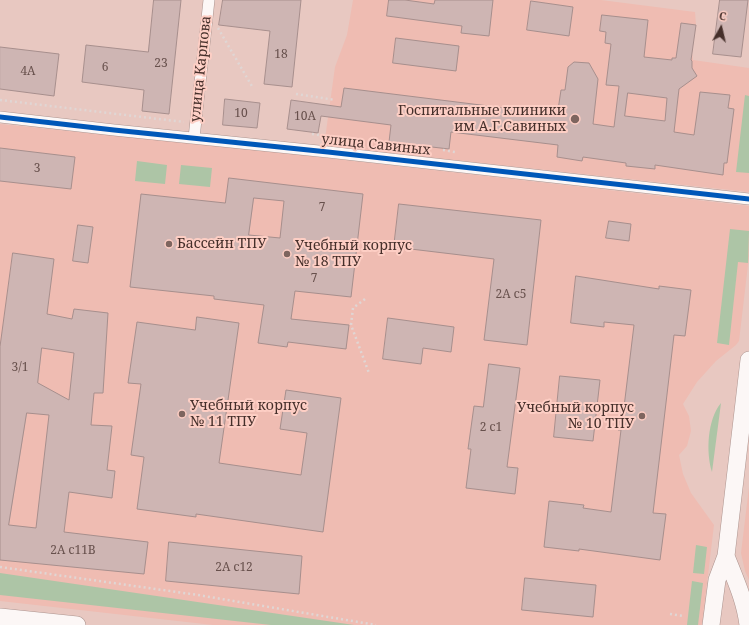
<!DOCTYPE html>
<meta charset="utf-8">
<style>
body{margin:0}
#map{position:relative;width:749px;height:625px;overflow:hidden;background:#e8c8c1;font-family:"Noto Serif",serif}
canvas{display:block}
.north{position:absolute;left:701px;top:8px;width:40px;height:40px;-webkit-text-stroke:3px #fdcec4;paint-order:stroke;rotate:8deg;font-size:11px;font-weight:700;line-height:16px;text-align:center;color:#452f2a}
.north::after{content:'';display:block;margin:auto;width:14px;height:18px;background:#452f2a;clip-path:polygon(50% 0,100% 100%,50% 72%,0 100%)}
</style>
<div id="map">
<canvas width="749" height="625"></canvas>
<div class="north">С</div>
</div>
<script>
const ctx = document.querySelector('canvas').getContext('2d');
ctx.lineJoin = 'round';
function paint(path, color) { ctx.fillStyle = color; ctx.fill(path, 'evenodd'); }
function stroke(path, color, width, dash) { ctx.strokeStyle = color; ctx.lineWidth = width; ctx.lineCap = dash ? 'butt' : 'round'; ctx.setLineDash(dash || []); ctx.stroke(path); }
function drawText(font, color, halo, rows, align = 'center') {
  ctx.font = font + ' "Noto Serif",serif'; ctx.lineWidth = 4; ctx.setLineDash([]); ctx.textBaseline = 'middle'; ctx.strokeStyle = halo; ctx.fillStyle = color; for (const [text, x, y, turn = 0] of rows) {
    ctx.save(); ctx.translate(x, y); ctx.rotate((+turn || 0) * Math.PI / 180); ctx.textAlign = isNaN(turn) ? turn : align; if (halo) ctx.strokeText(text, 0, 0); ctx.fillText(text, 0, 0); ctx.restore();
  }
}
const built = new Path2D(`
 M353,0H601L695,12L696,25L692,53L693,60L749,68V192L324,146L335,67L347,35Z
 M0,124L283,153L749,206V256L739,341L736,345L716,361L697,382L683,404L689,416L691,431L687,446L679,455L683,474L691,493L714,525L702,625H213L0,601Z
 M749,487V580L745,571L741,553Z`);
const green = new Path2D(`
 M745,95L749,96V173L736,172Z
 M137,161L167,165L165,184L135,181Z
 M181,165L212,168L210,187L179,184Z
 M730,229L749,231L748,263L738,262L729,345L717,343Z
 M721,403L712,472C706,453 707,420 721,403Z
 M696,545L707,547L704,574L693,573Z
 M0,573L354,625H271L0,595Z
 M692,581L703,583L698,625H687Z`);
const building = new Path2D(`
 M154,0H181L169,114L142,111L144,90L82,82L86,45L148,52Z
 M223,0H301L292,87L264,84L270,31L219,25Z
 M389,0H405L434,4L435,0H493L489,36L461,33L462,26L387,16Z
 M720,0H748L741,57L713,54Z
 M531,1L573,7L569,36L527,30Z
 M602,15L648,20L644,57L672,60V58H676L681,23L696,25L691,60L692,61V68L697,76L679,89L674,132L694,135L700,92L730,95L728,108L734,109L727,163H724L723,175L655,165V169L626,166V163L583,157L582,161L557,157L558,145L451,132L449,149L389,142L391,125L321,116L318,133L287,129L291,100L341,107L344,88L537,112L538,108L558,110L561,90H565L568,67L574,62L589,63L598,79L593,124L614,127L619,86L606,85L611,44L605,43L606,32L600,31ZM628,93L667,98L665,121L625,116Z
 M396,38L459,46L456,71L393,63Z
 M0,47L59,54L54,96L0,89Z
 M225,99L260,103L257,128L223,125Z
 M0,148L75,157L71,189L0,181Z
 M229,178L363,194L351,297L295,291L291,319L349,325L346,349L288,342L287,347L258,343L264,305L214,299V296L130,287L141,194L225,203ZM254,198L284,201L280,238L249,235Z
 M399,204L541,220L527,345L484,340L494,259L394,247Z
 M609,221L631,224L629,241L606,238Z
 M78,225L93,227L88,263L73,261Z
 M13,253L54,259L47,314L72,319L74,309L108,313L103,393H94L91,425L112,426L107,470L115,471L112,498L69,492L64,532L148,542L144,574L0,560V347ZM42,348L74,353L69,400L38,383ZM27,413L49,415L36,528L9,525Z
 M576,276L659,289V286L691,290L685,336L674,335L653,513L666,514L660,560L579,549V551L544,547L549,501L584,505L583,508L611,512L621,430H618L621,406L624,407L634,325L604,322V327L571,323Z
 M197,317L239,323L219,463L301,475L307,433L280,429L286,390L341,398L323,532L196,514V517L137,509L144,457L131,455L141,384L128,383L137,322L195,330Z
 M388,318L454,327L451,352L423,348L421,364L383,359Z
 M489,364L520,368L507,467L518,468L515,494L466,488L471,449H468L474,406L483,407Z
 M560,376L600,380L593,441L554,437Z
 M169,542L302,556L299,594L166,581Z
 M525,578L596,585L593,617L522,610Z`);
const path = new Path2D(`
 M218,28L253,88
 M296,94L335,100
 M0,100L184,122
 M312,134L319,135
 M385,143L393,144
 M443,150L455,152
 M365,299L353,308L351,325L369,373
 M0,567L198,595L376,625
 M670,614L683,616`);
const street = new Path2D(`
 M0,117L114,130L328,152L749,199
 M194,138L209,0`);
const primary = new Path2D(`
 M726,556C735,579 745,600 748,625
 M0,617L77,625
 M711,625L717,580L726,556L749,360`);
const cycleway = new Path2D(`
 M0,117L114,130L328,152L749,199`);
const markers = [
 [575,119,5,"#7e655f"],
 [169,244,4,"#7e655f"],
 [287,254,4,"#7e655f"],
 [182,414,4,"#7e655f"],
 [642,416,4,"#7e655f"]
];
const numberNames = [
 ["18",281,55],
 ["23",161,64],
 ["6",105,68],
 ["4А",28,72],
 ["10",241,114],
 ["10А",305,117],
 ["3",37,169],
 ["7",322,208],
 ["7",314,279],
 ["2А с5",511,295],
 ["3/1",20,368],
 ["2 с1",491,428],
 ["2А с11В",73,551],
 ["2А с12",234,568]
];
const streetNames = [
 ["улица Карпова",201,69,-84],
 ["улица Савиных",376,145,6]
];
const poiNames = [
 ["Госпитальные клиники",566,111,"right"],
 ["им А.Г.Савиных",566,127,"right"],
 ["Бассейн ТПУ",177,244],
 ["Учебный корпус",295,246],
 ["№ 18 ТПУ",295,262],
 ["Учебный корпус",190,406],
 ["№ 11 ТПУ",190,422],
 ["Учебный корпус",634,408,"right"],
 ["№ 10 ТПУ",634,424,"right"]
];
paint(built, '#efbcb2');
paint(green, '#adc5a6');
paint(building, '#ceb5b3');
stroke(building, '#a78f8d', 1);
stroke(street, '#ac948f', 12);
stroke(primary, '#ac948f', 18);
stroke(path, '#e0d6d4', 2.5, [2, 3]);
stroke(street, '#fcf7f6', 11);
stroke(primary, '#fcf7f6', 17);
stroke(cycleway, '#0057b8', 5);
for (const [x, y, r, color] of markers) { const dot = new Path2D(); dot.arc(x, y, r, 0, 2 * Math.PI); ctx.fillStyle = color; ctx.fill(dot); stroke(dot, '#fdcec4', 1.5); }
drawText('12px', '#67504c', null, numberNames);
drawText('14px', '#452f2a', '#fdcec4', streetNames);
drawText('14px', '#452f2a', '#fdcec4', poiNames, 'left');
</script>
